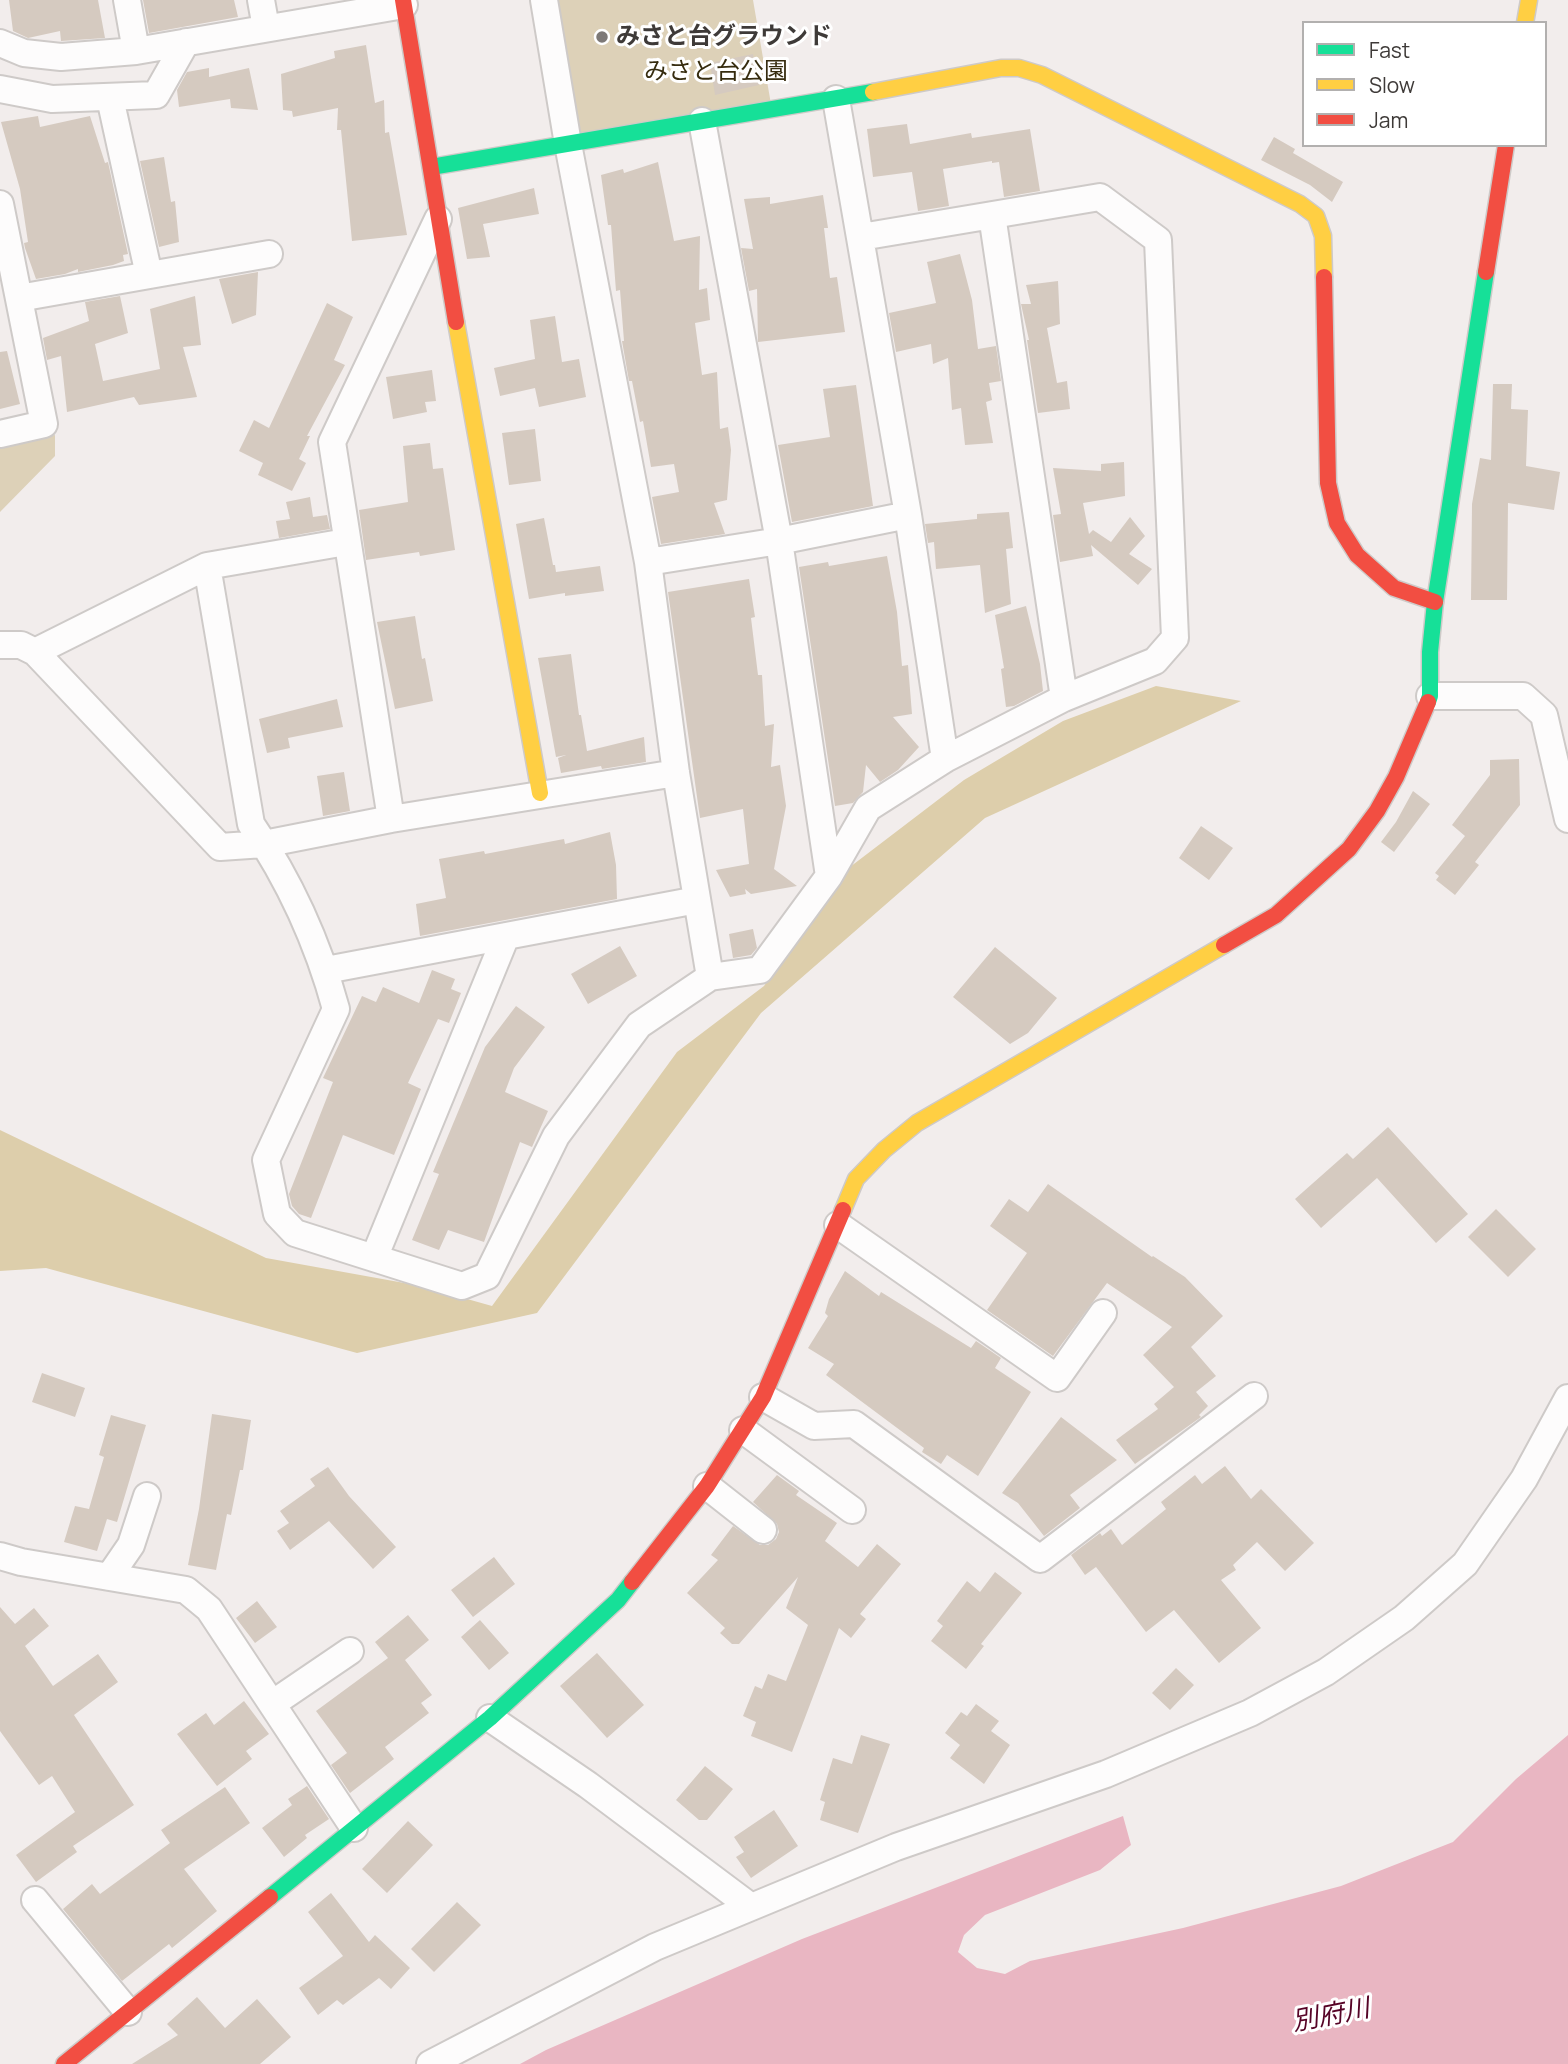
<!DOCTYPE html>
<meta charset="utf-8">
<style>
body{margin:0}
#map{position:relative;width:1568px;height:2064px;overflow:hidden;background:#f2edec;font-family:Manrope,sans-serif}
canvas{display:block}
.legend{position:absolute;left:1302px;top:21px;width:245px;height:126px;box-sizing:border-box;background:#fff;border:2px solid #b2b0af;margin:0;padding:9px 12px;list-style:none;font-size:21px;color:#3e3a38}
.legend li{display:flex;align-items:center;gap:14px;height:35px}
.legend b{width:35px;border:2px solid #b2b0af}
</style>
<div id="map">
<canvas width="1568" height="2064"></canvas>
<ul class="legend">
<li><b style="height:9px;background:#16e098"></b>Fast</li>
<li><b style="height:9px;background:#ffcf43"></b>Slow</li>
<li><b style="height:9px;background:#f24e42"></b>Jam</li>
</ul>
</div>
<script>
const ctx = document.querySelector('canvas').getContext('2d');
ctx.lineJoin = 'round';
function paint(path, color) { ctx.fillStyle = color; ctx.fill(path, 'evenodd'); }
function stroke(path, color, width, dash) { ctx.strokeStyle = color; ctx.lineWidth = width; ctx.lineCap = dash ? 'butt' : 'round'; ctx.setLineDash(dash || []); ctx.stroke(path); }
function drawText(font, color, halo, rows, align = 'center') {
  ctx.font = font + ' Manrope,"Noto Sans JP",sans-serif'; ctx.lineWidth = 6; ctx.setLineDash([]); ctx.textBaseline = 'middle'; ctx.strokeStyle = halo; ctx.fillStyle = color; for (const [text, x, y, turn = 0] of rows) {
    ctx.save(); ctx.translate(x, y); ctx.rotate((+turn || 0) * Math.PI / 180); ctx.textAlign = isNaN(turn) ? turn : align; if (halo) ctx.strokeText(text, 0, 0); ctx.fillText(text, 0, 0); ctx.restore();
  }
}
const green = new Path2D(`
 M544,0H753L772,110L568,144Z
 M55,435V456L0,512V446Z`);
const forest = new Path2D(`
 M1156,686L1241,701L985,818L761,1013L537,1313L357,1353L46,1268L0,1271V1130L266,1258L421,1286L492,1306L677,1052L764,986L846,870L964,780L1063,721Z`);
const water = new Path2D(`
 M1568,1735V2064H520L546,2050L802,1939L1123,1816L1131,1845L1100,1870L985,1915L964,1935L958,1952L977,1968L1005,1974L1030,1961L1183,1928L1341,1886L1453,1842L1516,1779Z`);
const building = new Path2D(`
 M9,0H98L105,38L61,41L60,31L28,38L13,31Z
 M143,0H234L238,17L149,33Z
 M366,45L375,103L384,100L385,133L389,132L407,235L352,241L341,130H337L338,108L293,117L292,111L283,110L281,74L335,58L334,51Z
 M753,54L759,85L715,95L710,63Z
 M209,68V77L249,68L258,110L231,108L230,99L179,107L177,90L187,72Z
 M38,116L40,127L90,116L105,163L108,162L128,254L123,255L124,261L113,265L78,272V269L65,274L36,279L25,248L24,243L28,242L20,189L1,122Z
 M907,124L910,144L971,133L972,138L1030,129L1040,191L1004,197L999,162L992,163V161L943,169L949,206L918,211L912,172L873,177L867,129Z
 M1274,137L1295,149L1293,153L1343,182L1332,202L1310,185L1261,160Z
 M164,157L171,202L175,201L179,242L159,247L140,161Z
 M658,162L674,241L700,236L699,290L707,288L710,320L695,323L702,375L717,372L720,429L728,427L731,450L727,500L714,503L725,534L661,544L652,497L679,492L674,464L651,467L643,421L640,422L632,381H629L622,341H624L620,290L616,291L611,225H608L601,175L623,169L624,173Z
 M534,188L539,214L483,224L490,257L467,259L458,208Z
 M823,195L828,228H824L830,278L837,277L845,332L758,342L757,289L749,291L741,248L753,249L744,199L770,197V204Z
 M960,254L972,300L978,349L996,346L1001,381L989,383L992,400L986,402L993,443L965,445L961,408L952,410L948,358L933,364L931,344L896,352L895,346L889,313L936,303L927,262Z
 M258,272L256,315L232,324L219,279Z
 M1058,281L1060,324L1047,328L1057,383L1067,381L1070,409L1038,413L1027,340H1029L1021,304H1031L1026,285Z
 M120,296L128,333L95,344L103,381L160,369L150,309L195,296L201,345L183,347L197,397L139,405L134,397L67,412L61,356L47,360L43,338L89,321L85,302Z
 M327,303L353,317L334,360L345,365L307,436H310L299,459L306,463L292,491L258,475L263,463L239,451L254,420L269,428Z
 M555,316L562,362L579,359L586,397L539,407L535,388L500,396L494,368L535,359L530,320Z
 M7,351L20,404L0,409V352Z
 M432,370L436,401L425,402L427,412L393,419L386,377Z
 M1493,384H1512L1511,409L1528,410L1526,466L1560,472L1554,510L1508,503L1507,600H1471L1472,504L1480,458L1491,460Z
 M856,385L873,506L792,522L778,445L830,437L823,389Z
 M535,429L541,481L509,485L502,433Z
 M430,443L433,469L443,468L455,550L420,556L419,552L366,560L359,510L408,502L403,446Z
 M1124,462L1125,496L1083,503L1089,534L1093,530L1111,542L1130,517L1145,536L1129,554L1152,569L1138,585L1091,545L1093,556L1060,562L1053,515L1061,514L1053,468L1101,471V464Z
 M310,497L313,517L327,515L330,529L279,538L276,521L290,519L286,502Z
 M1009,512L1013,548L1006,549L1011,604L985,613L980,565L936,569L934,542L928,543L925,524L977,519V514Z
 M544,518L553,565H555L556,572L600,566L604,591L565,596V593L529,599L516,524Z
 M887,556L897,612L902,666L908,665L912,714L893,717L919,747L898,770L880,782L866,765L863,792L853,803L835,806L799,567L828,562L829,566Z
 M749,579L755,617L751,618L758,675H762L765,726L774,724L771,767L780,765L786,806L774,869L797,886L751,894L745,889L746,894L730,897L716,870L749,864L743,809L700,818L668,592Z
 M1026,606L1040,664L1043,691L1014,706L1006,707L1001,669L1004,668L995,615Z
 M415,616L422,659L425,658L433,701L395,709L377,622Z
 M571,654L579,715H581L587,751L644,737L646,762L602,769L601,766L561,773L558,758L566,755L556,757L538,658Z
 M337,699L343,727L288,738L290,748L267,753L259,719Z
 M1519,759L1520,805L1475,862L1479,865L1455,895L1436,880L1439,876L1435,873L1465,836L1452,825L1490,775V760Z
 M344,772L350,811L323,816L317,776Z
 M1413,791L1430,804L1394,852L1381,842L1396,822Z
 M1201,826L1233,848L1209,880L1179,858Z
 M610,832L616,865L617,899L420,936L416,904L446,898L439,859L484,851L485,854L564,839L565,844Z
 M753,929L757,948L751,955L733,958L729,934Z
 M620,946L637,976L588,1004L571,974Z
 M995,947L1057,998L1028,1033L1010,1044L953,997Z
 M432,970L455,979L451,989L461,993L449,1023L438,1019L408,1083L421,1089L394,1155L343,1135L311,1218L299,1214L292,1206L289,1194L333,1082L323,1078L362,996L376,1002L383,987L419,1003Z
 M516,1006L545,1027L514,1068L505,1092L548,1111L532,1147L520,1142L484,1242L448,1230L439,1250L412,1240L439,1174L433,1172L485,1047Z
 M1388,1127L1468,1214L1436,1243L1377,1178L1321,1228L1295,1199L1347,1153L1353,1159Z
 M1048,1184L1152,1257L1153,1256L1185,1277L1223,1316L1191,1347L1216,1376L1196,1392L1208,1406L1199,1415L1201,1417L1135,1464L1116,1440L1158,1409L1154,1404L1174,1387L1143,1355L1172,1327L1107,1283L1053,1356L987,1310L1027,1253L990,1226L1009,1199L1028,1212Z
 M1496,1209L1536,1249L1508,1277L1468,1237Z
 M845,1271L879,1296L881,1292L971,1348L976,1341L1001,1358L995,1368L1031,1392L978,1476L947,1455L941,1464L922,1452L924,1448L826,1375L834,1364L808,1348L828,1316L825,1313L829,1299Z
 M42,1373L85,1388L75,1417L32,1402Z
 M212,1414L251,1420L243,1470H240L231,1515L227,1514L216,1570L188,1565L199,1509Z
 M111,1415L146,1425L117,1522L107,1519L97,1551L64,1542L75,1506L89,1509L104,1457L99,1455Z
 M1061,1417L1117,1460L1070,1495L1080,1508L1044,1536L1018,1503L1002,1493Z
 M1225,1466L1251,1499L1261,1489L1314,1543L1285,1571L1257,1542L1233,1565L1236,1570L1221,1580L1261,1628L1219,1663L1174,1610L1146,1632L1096,1567L1085,1575L1071,1555L1100,1533L1102,1536L1111,1529L1122,1545L1166,1509L1161,1502L1195,1475L1202,1484Z
 M328,1467L349,1496L396,1547L373,1569L329,1521L290,1550L277,1531L289,1523L280,1511L315,1486L310,1479Z
 M777,1475L799,1491L796,1495L837,1523L825,1541L858,1567L877,1544L901,1564L860,1614L866,1619L851,1638L839,1628L792,1752L751,1736L756,1722L743,1716L755,1686L762,1689L768,1674L786,1681L808,1625L786,1608L798,1577L739,1644H732L720,1633L725,1628L687,1593L718,1560L711,1555L733,1526L760,1545H768L776,1539L779,1532L777,1524L753,1502Z
 M494,1557L515,1584L473,1617L451,1590Z
 M995,1572L1022,1593L981,1644L984,1646L966,1669L931,1641L943,1626L937,1621L967,1581L980,1592Z
 M257,1601L277,1627L255,1643L236,1618Z
 M0,1607L15,1624L34,1608L49,1626L25,1646L53,1686L98,1654L118,1682L74,1715L134,1805L73,1846L77,1852L36,1882L16,1855L75,1812L52,1776L39,1785L0,1731Z
 M408,1615L429,1640L405,1660L432,1695L421,1703L429,1713L385,1747L394,1759L350,1793L331,1765L347,1753L316,1711L388,1658L375,1642Z
 M480,1620L509,1653L489,1670L461,1637Z
 M597,1653L644,1705L607,1738L560,1686Z
 M1176,1668L1194,1685L1170,1710L1152,1693Z
 M244,1701L269,1734L246,1751L252,1759L217,1786L177,1734L206,1713L214,1725Z
 M976,1704L999,1721L991,1731L1010,1745L984,1784L950,1758L960,1745L945,1733L961,1712L967,1716Z
 M861,1735L890,1744L858,1833L820,1820L825,1802L820,1800L833,1758L852,1764Z
 M705,1766L733,1789L707,1820H699L676,1800Z
 M307,1786L329,1819L305,1835L307,1838L284,1857L262,1828L292,1805L288,1799Z
 M225,1787L250,1823L184,1869L217,1911L172,1948L169,1944L122,1981L63,1909L92,1884L100,1894L170,1843L161,1830Z
 M774,1810L798,1846L751,1878L736,1857L744,1852L734,1837Z
 M408,1821L433,1845L387,1893L362,1869Z
 M331,1893L369,1942L375,1935L410,1968L391,1989L379,1978L343,2005L337,2000L318,2015L299,1988L343,1956L308,1912Z
 M457,1902L481,1925L434,1972L411,1949Z
 M197,1997L225,2028L257,1999L291,2037L260,2064H132L178,2035L167,2024Z`);
const street = new Path2D(`
 M127,0L136,51
 M261,0L266,28
 M544,0L568,144L648,562L676,773L710,977
 M0,43L24,53L61,57L136,51L404,5
 M0,89L52,99L156,95L186,42
 M110,98L149,275
 M836,99L908,515L945,759
 M702,121L779,541L829,876
 M0,204L44,424L0,434
 M992,215L1064,698
 M19,298L269,254
 M346,542L207,566L35,652L220,847L264,844L391,819L676,773
 M648,562L779,541L908,515
 M207,566L251,824C290,881 318,943 336,1009L266,1160L277,1214L295,1233L462,1286L487,1276L556,1136L639,1025L710,977L760,970L829,876L868,808L945,759L1064,698L1155,661L1175,638L1158,240L1100,197L861,237
 M0,645H21L35,652
 M1430,696H1523L1544,715L1568,819
 M391,819L332,442L438,219
 M326,970L697,900
 M838,1225L1057,1378L1103,1313
 M374,1258L506,936
 M763,1397L814,1426L854,1424L1040,1559L1254,1396
 M743,1430L852,1510
 M707,1486L763,1530
 M0,1556L21,1562L186,1590L209,1609L354,1828
 M109,1577L131,1545L147,1496
 M272,1704L350,1651
 M490,1718L588,1785L751,1907
 M35,1900L128,2012
 M430,2064L655,1947L896,1847L1106,1774L1250,1713L1326,1672L1404,1618L1465,1564L1524,1479L1568,1398`);
const fast = new Path2D(`
 M431,167L873,92
 M1428,702L1430,696V652L1435,602L1486,272
 M270,1897L490,1718L618,1600L632,1582`);
const slow = new Path2D(`
 M1525,23L1529,0
 M873,92L1001,68H1019L1042,75L1300,204L1316,216L1323,236L1324,277
 M456,322L540,793
 M843,1210L856,1179L884,1150L917,1123L1224,945`);
const jam = new Path2D(`
 M403,0L456,322
 M1486,272L1506,145
 M1324,277L1328,483L1337,523L1357,555L1394,588L1435,602
 M1224,945L1276,915L1349,849L1377,811L1396,777L1428,702
 M632,1582L707,1486L763,1397L843,1210
 M64,2064L270,1897`);
const markers = [
 [602,37,7,"#7d7977"]
];
const poiNames = [
 ["みさと台グラウンド",616,37]
];
const parkNames = [
 ["みさと台公園",716,72]
];
const waterNames = [
 ["別府川",1331,2016,-11]
];
paint(green, '#ddd1b8');
paint(forest, '#ddceab');
paint(water, '#e9b6c2');
paint(building, '#d5cac0');
stroke(street, '#cecac8', 30);
stroke(fast, '#cecac8', 19);
stroke(slow, '#cecac8', 19);
stroke(jam, '#cecac8', 19);
stroke(street, '#fdfcfc', 26);
stroke(fast, '#16e098', 16);
stroke(slow, '#ffcf43', 16);
stroke(jam, '#f24e42', 16);
for (const [x, y, r, color] of markers) { const dot = new Path2D(); dot.arc(x, y, r, 0, 2 * Math.PI); ctx.fillStyle = color; ctx.fill(dot); stroke(dot, '#fff', 2.5); }
drawText('bold 24px', '#3e3a38', '#fff', poiNames, 'left');
drawText('24px', '#362c0f', '#fff', parkNames);
drawText('italic 26px', '#560326', '#fff', waterNames);
</script>
